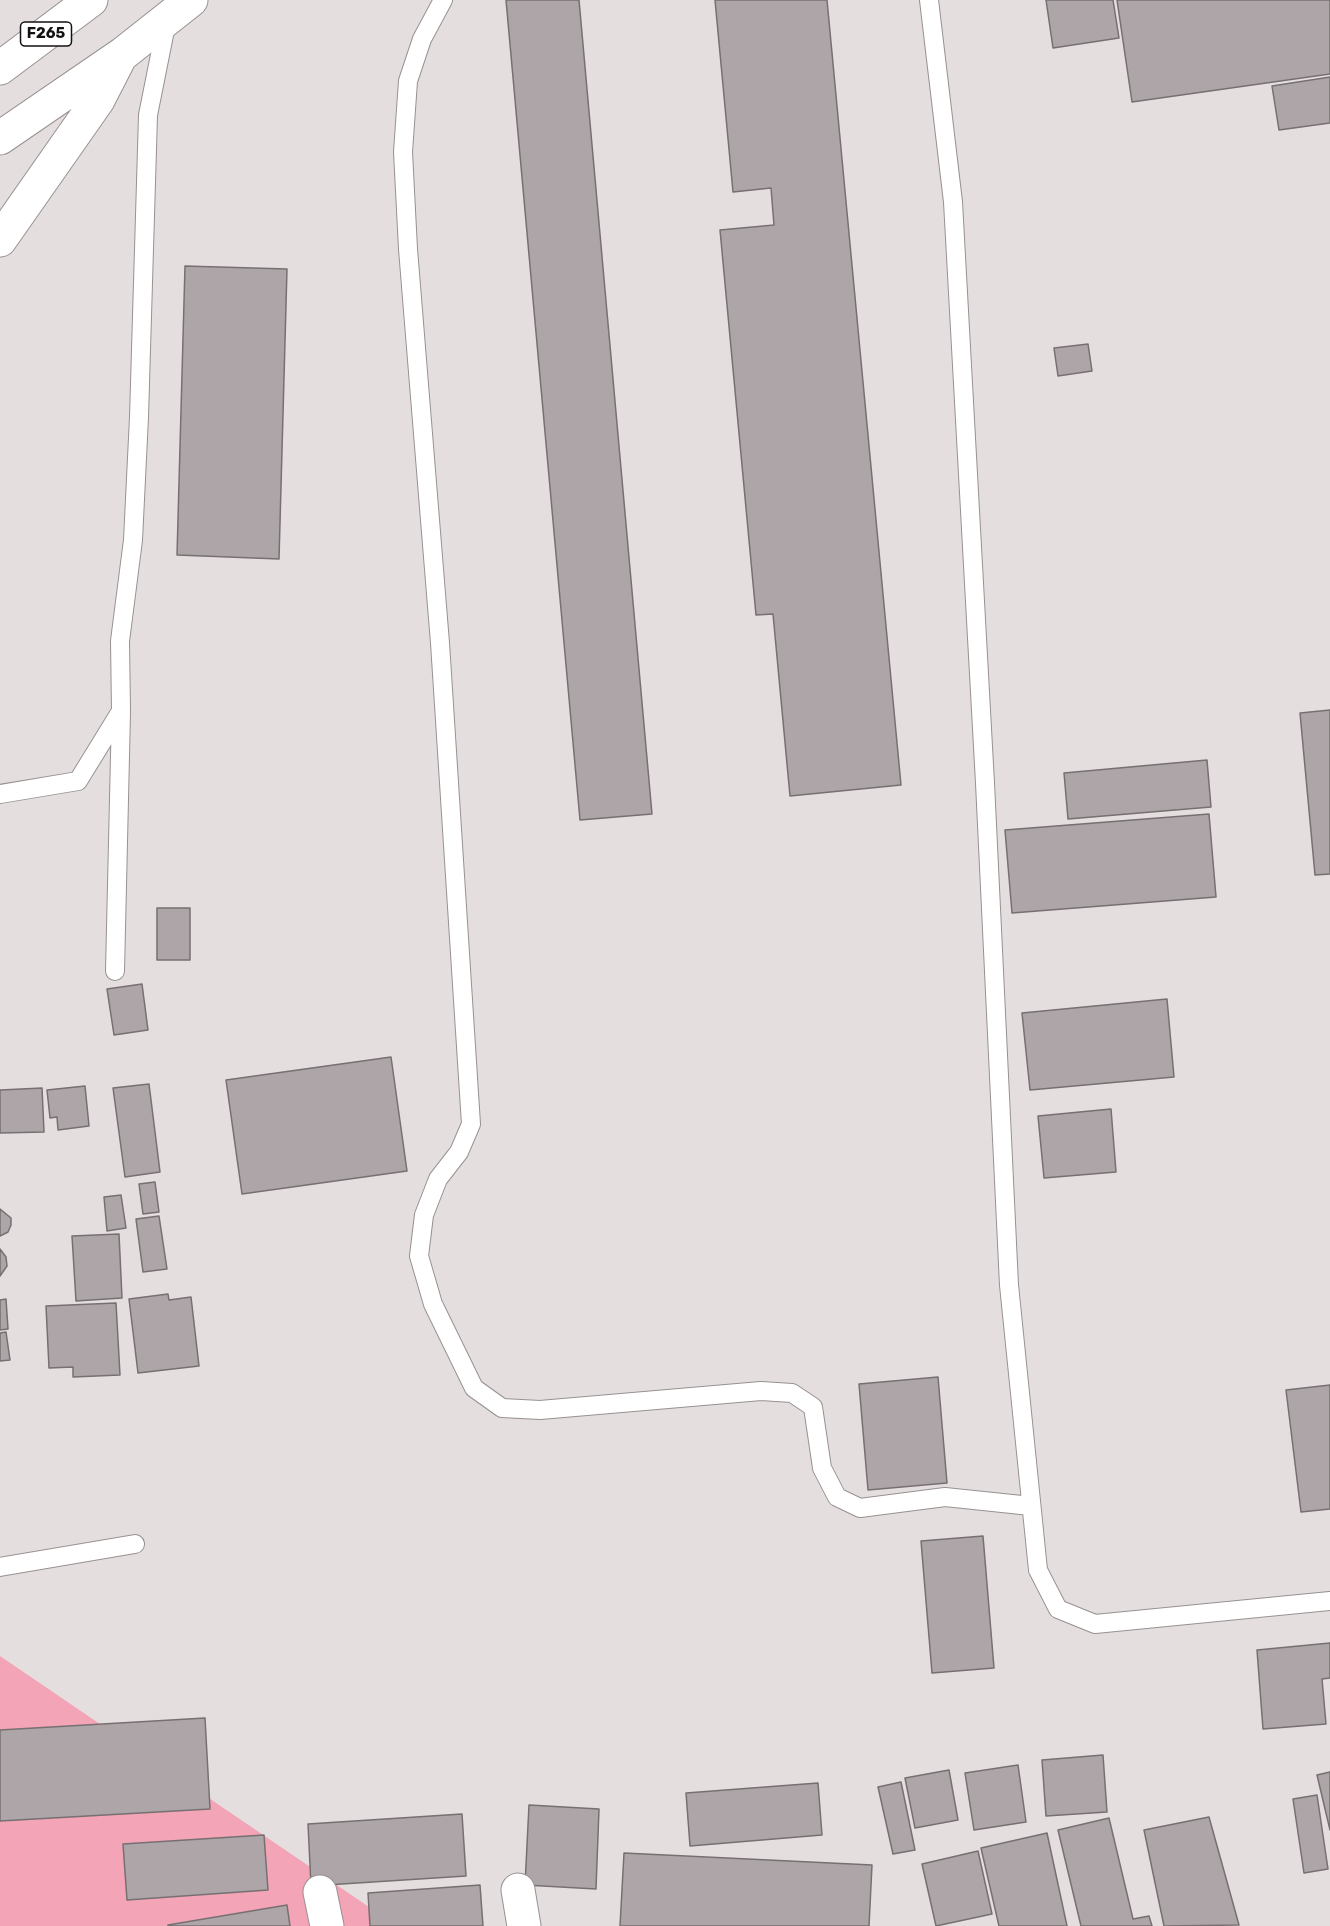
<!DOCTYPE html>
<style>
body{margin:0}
canvas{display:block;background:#e5dedf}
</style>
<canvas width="1330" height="1926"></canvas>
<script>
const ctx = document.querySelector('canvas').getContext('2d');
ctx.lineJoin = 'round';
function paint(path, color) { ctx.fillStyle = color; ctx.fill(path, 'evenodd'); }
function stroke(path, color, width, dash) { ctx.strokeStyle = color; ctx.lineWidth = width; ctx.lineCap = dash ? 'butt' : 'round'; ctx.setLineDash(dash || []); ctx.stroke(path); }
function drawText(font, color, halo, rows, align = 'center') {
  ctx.font = font + ' Rubik,sans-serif'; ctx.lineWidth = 4.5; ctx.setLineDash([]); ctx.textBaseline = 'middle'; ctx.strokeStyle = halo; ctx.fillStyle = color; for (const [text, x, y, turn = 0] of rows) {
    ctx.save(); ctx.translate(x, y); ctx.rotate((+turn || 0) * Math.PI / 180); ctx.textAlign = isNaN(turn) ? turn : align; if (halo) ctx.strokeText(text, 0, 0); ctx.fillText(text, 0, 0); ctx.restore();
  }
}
const green = new Path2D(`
 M0,1656L397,1926H0Z`);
const building = new Path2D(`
 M506,0H579L652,814L580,820Z
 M715,0H827L901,785L790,796L773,614L756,615L720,230L774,225L771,188L733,192Z
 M1046,0H1113L1119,38L1053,48Z
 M1117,0H1330V74L1132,102Z
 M1330,77V123L1279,130L1272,86Z
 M185,266L287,269L279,559L177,555Z
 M1088,344L1092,371L1058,376L1054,348Z
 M1330,710V874L1315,875L1300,713Z
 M1207,760L1211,807L1068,819L1064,773Z
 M1209,814L1216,897L1012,913L1005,830Z
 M157,908H190V960H157Z
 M142,984L148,1030L114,1035L107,989Z
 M1167,999L1174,1077L1030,1090L1022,1013Z
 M391,1057L407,1171L242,1194L226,1080Z
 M149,1084L160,1172L125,1177L113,1088Z
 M85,1086L89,1126L58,1130L57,1117L50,1118L47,1090Z
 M42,1088L44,1132L0,1133V1090Z
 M1111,1109L1116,1172L1044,1178L1038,1116Z
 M155,1182L159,1212L143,1214L139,1184Z
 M121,1195L126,1228L107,1231L104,1197Z
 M0,1209L11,1218V1225L8,1232L0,1236Z
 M159,1216L167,1269L143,1272L136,1219Z
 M119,1234L122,1298L76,1301L72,1236Z
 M0,1249L6,1257L7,1266L0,1276Z
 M168,1294L169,1300L191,1297L199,1366L138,1373L129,1299Z
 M6,1299L8,1329L0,1330V1300Z
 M116,1303L120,1375L73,1377V1367L49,1368L46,1306Z
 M6,1332L10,1360L0,1361V1333Z
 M938,1377L947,1483L868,1490L859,1384Z
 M1330,1385V1509L1301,1512L1286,1390Z
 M983,1536L994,1668L932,1673L921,1541Z
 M1330,1643V1678L1322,1679L1326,1724L1263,1729L1257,1650Z
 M205,1718L210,1809L0,1821V1730Z
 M1103,1755L1107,1812L1046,1816L1042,1760Z
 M1018,1765L1026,1822L974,1830L965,1773Z
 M949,1770L958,1820L915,1828L905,1778Z
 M1330,1772V1830L1317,1775Z
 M901,1782L915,1850L893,1854L878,1787Z
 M818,1783L822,1835L690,1846L686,1793Z
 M1317,1795L1328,1869L1304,1873L1293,1799Z
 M529,1805L599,1809L596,1889L525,1885Z
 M462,1814L466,1876L311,1886L308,1824Z
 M1209,1817L1239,1925L1164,1926L1144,1830Z
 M1109,1818L1133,1919L1149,1916L1152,1926H1081L1058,1830Z
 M1047,1833L1067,1926H999L981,1848Z
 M264,1835L268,1890L127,1900L123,1844Z
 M978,1851L992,1914L936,1926L922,1864Z
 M624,1853L872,1865L869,1926H620Z
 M480,1885L483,1926H370L368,1893Z
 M287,1905L290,1926H168V1925Z`);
const lane = new Path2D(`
 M443,0L422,39L408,81L403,152L408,249L440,643L471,1124L459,1152L438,1179L424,1215L419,1256L433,1304L474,1388L502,1408L540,1410L761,1391L792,1393L813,1407L822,1468L837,1497L860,1508L945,1497L1031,1506
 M929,0L953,202L985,783L1009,1285L1038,1570L1058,1609L1095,1624L1330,1601
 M0,794L78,781L121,711L120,641L133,540L139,417L148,115L167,20
 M115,971L121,713
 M0,1567L135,1544`);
const street = new Path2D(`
 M518,1890L524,1926
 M320,1892L327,1926`);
const primary = new Path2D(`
 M0,138L124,53L191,0
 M0,240L98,100L119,59`);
const highway = new Path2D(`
 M0,68L91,0`);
const shields = [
 [46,34,51]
];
const shieldNames = [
 ["F265",46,34]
];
paint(green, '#f3a4b6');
paint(building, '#ada5a7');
stroke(building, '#777072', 1.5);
stroke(lane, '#989192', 20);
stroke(street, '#989192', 35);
stroke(primary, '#989192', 35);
stroke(highway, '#989192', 35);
stroke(lane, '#fff', 18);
stroke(street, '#fff', 33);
stroke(primary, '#fff', 33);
stroke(highway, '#fff', 33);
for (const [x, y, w] of shields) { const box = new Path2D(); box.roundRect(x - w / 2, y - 12, w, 24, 4.5); ctx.fillStyle = '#fff'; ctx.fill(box); stroke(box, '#141112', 1.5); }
drawText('bold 15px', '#141112', null, shieldNames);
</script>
